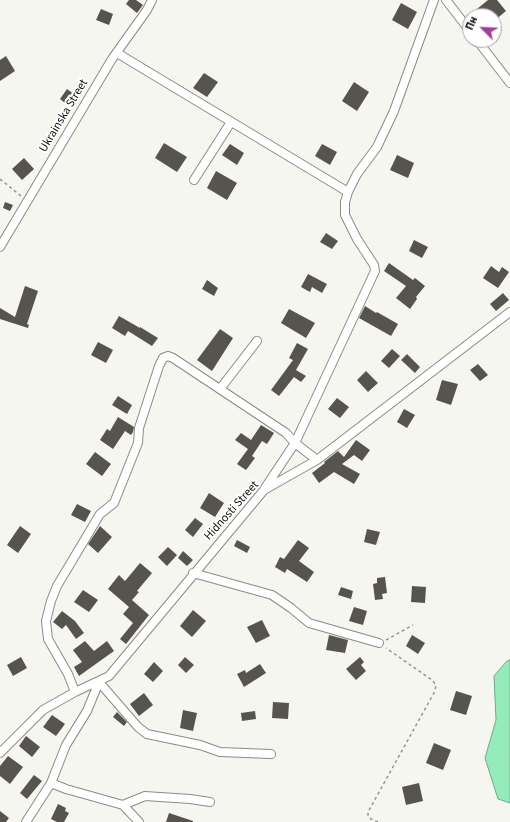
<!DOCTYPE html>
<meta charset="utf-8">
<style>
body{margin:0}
#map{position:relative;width:510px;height:822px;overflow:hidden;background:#f6f6f1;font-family:"Source Sans 3",sans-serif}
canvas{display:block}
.north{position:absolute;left:462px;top:8px;width:40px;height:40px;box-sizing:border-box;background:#fff;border:1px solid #a0a09f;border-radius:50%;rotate:294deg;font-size:11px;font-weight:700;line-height:16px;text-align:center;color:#121210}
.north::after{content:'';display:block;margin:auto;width:14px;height:18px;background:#a33c9f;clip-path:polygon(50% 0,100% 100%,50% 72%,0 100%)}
</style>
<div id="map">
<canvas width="510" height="822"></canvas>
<div class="north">Пн</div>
</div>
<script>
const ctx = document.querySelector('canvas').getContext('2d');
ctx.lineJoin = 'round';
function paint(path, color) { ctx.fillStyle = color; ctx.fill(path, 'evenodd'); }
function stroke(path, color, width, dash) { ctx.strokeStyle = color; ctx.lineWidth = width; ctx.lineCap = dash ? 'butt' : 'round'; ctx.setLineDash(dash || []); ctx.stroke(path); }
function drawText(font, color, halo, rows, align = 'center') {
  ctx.font = font + ' "Source Sans 3",sans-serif'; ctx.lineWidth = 4; ctx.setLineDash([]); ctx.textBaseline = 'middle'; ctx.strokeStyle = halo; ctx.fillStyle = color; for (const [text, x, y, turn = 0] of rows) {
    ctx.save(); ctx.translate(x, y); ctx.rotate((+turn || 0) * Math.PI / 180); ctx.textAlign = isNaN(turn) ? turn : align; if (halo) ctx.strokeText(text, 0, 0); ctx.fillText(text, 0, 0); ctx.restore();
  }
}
const water = new Path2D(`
 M510,660V803L498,799L485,758L496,720L494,676L506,662Z`);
const building = new Path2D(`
 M129,0H136L143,5L137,13L126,4Z
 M488,0H497L506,11L494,21V16H482L477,9Z
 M401,3L417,12L408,29L392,20Z
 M101,9L113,14L109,25L96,20Z
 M6,56L15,71L0,81V60Z
 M204,73L218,82L207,97L193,88Z
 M354,82L369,92L357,111L342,101Z
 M67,89L78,97L70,107L60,99Z
 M164,143L187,157L177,172L155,158Z
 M230,144L244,153L237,165L222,155Z
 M322,144L337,152L330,165L315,156Z
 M397,155L414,163L408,178L390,170Z
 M24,158L34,169L22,180L12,169Z
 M216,171L237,183L227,200L207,188Z
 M5,202L13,205L10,211L3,208Z
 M326,233L338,241L332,249L320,242Z
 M414,240L428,247L422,258L409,251Z
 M389,263L413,280L415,278L425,286L416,297L417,299L410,309L396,298L406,286L384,271Z
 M491,266L499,272L502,267L509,272L498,288L483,278Z
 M308,274L327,284L322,293L312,287L310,292L301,287Z
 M207,280L218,288L214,296L202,289Z
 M25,286L38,291L27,324L29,325L28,328L0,319V308L15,317Z
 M503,293L509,300L496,311L490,304Z
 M365,306L376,313L377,312L398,324L391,336L359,318Z
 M289,309L315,323L306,338L281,323Z
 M119,316L140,328V327L158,338L152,346L128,331L125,336L112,328Z
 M220,329L233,338L212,371L197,360Z
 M98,342L113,350L106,363L91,355Z
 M297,343L308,349L296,370L306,376L301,382L294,377L279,396L271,390L293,360L289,358Z
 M392,349L400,356L389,368L381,361Z
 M407,354L420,367L415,373L401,360Z
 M478,364L488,375L480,381L470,370Z
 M366,371L378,383L368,392L357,380Z
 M442,380L458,384L451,405L436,400Z
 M118,396L132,405L127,414L112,405Z
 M337,398L349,407L340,418L328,409Z
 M404,409L415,415L407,428L397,422Z
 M118,417L134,427L133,432L131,435L125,431L113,449L100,440L107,429L110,431Z
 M261,425L274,433L267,444L262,441L252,456L255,458L246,470L237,464L248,449L235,440L241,433L251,440Z
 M356,440L370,450L362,461L354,455L342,464L360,474L354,484L334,472L319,483L312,473L325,463L324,462L338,451L344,457Z
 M95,452L111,464L102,476L86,464Z
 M209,493L224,503L215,517L200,508Z
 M77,504L91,511L85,522L71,515Z
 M195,518L203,524L193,537L185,530Z
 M20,526L31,534L18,553L7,545Z
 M100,526L112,537L98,553L88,544Z
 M367,529L380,532L376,545L364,542Z
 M237,540L250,547L247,553L234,546Z
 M298,540L309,548L299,561L314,572L307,582L287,569L285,573L275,567L280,557L284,559Z
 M168,547L177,555L167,566L158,557Z
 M183,551L193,560L187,566L178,558Z
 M140,563L152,573L137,591L139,592L132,600L149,615L126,644L120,639L133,623L123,614L129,607L108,589L119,575L125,581Z
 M385,577L387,593L382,594L383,599L375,600L373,584L377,583V578Z
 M412,586L426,587L425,603L411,602Z
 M341,587L353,591L351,599L338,595Z
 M83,590L98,600L89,612L74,602Z
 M354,607L367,611L363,625L349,621Z
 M193,610L206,621L192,637L180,626Z
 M62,611L75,621L84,633L76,639L66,625L62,629L53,622Z
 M262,620L270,636L256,643L247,627Z
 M329,635L348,640L345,653L326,650Z
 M412,635L425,643L418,654L406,646Z
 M85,641L94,651L107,641L114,651L79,676L74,667L82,662L73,650Z
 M21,657L27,668L13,676L7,665Z
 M185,657L194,665L186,673L178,665Z
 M360,657L364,662L361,665L366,671L356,680L346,669Z
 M154,662L163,671L153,682L144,674Z
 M260,664L266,673L244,687L237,674L245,670L246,673Z
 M456,691L472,696L466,715L450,710Z
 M144,693L153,705L139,716L130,704Z
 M273,702L289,703L288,719L272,718Z
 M183,710L197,713L193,731L180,728Z
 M255,711L256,719L242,721L241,713Z
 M117,712L127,722L124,726L113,717Z
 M52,715L65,724L56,736L43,727Z
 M26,736L40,747L32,757L19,746Z
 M434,743L451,750L443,770L426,763Z
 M8,756L23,767L10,784L0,776V766Z
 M34,775L42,781L27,799L20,793Z
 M419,783L423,801L406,805L402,787Z
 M58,804L66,808L65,811L69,813L64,822H57L51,819Z
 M0,811L9,818L6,822H0Z
 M169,813L193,821V822H166Z`);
const path = new Path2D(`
 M0,179L21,196
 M386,640L413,625
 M378,822L371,819L368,816V812L435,691L436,685L432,680L386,648`);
const minor = new Path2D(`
 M446,0L470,31
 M477,40L510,83
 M117,53L348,192
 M194,180L231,122
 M0,247L112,59L147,10L152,0
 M220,389L257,341
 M265,488L295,443L375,271L374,265L357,239L345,215V202L348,192L357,174L377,147L394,111L434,0
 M193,573L272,595L291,608L309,623L379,643
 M75,692L68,674L48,639L46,621L51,601L57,586L100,514L114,503L138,443L139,428L159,366L163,358L168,356L173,358L286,433L295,443L317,460
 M0,753L43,710L75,692L109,676L264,490L317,460L510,312
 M51,783L66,789L123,805L139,822
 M123,805L145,796L190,799L210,802
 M26,822L51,783L66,745L87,711L99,682L138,727L147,734L200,745L220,752L271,754`);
const streetNames = [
 ["Ukrainska Street",64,116,-59],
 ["Hidnosti Street",232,511,-48]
];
paint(water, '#94ecba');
stroke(water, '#6dab87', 1);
paint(building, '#575450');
stroke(minor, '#8b8b86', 10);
stroke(path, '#939390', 1.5, [3, 3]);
stroke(minor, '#fff', 8);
drawText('12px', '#121210', '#fff', streetNames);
</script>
